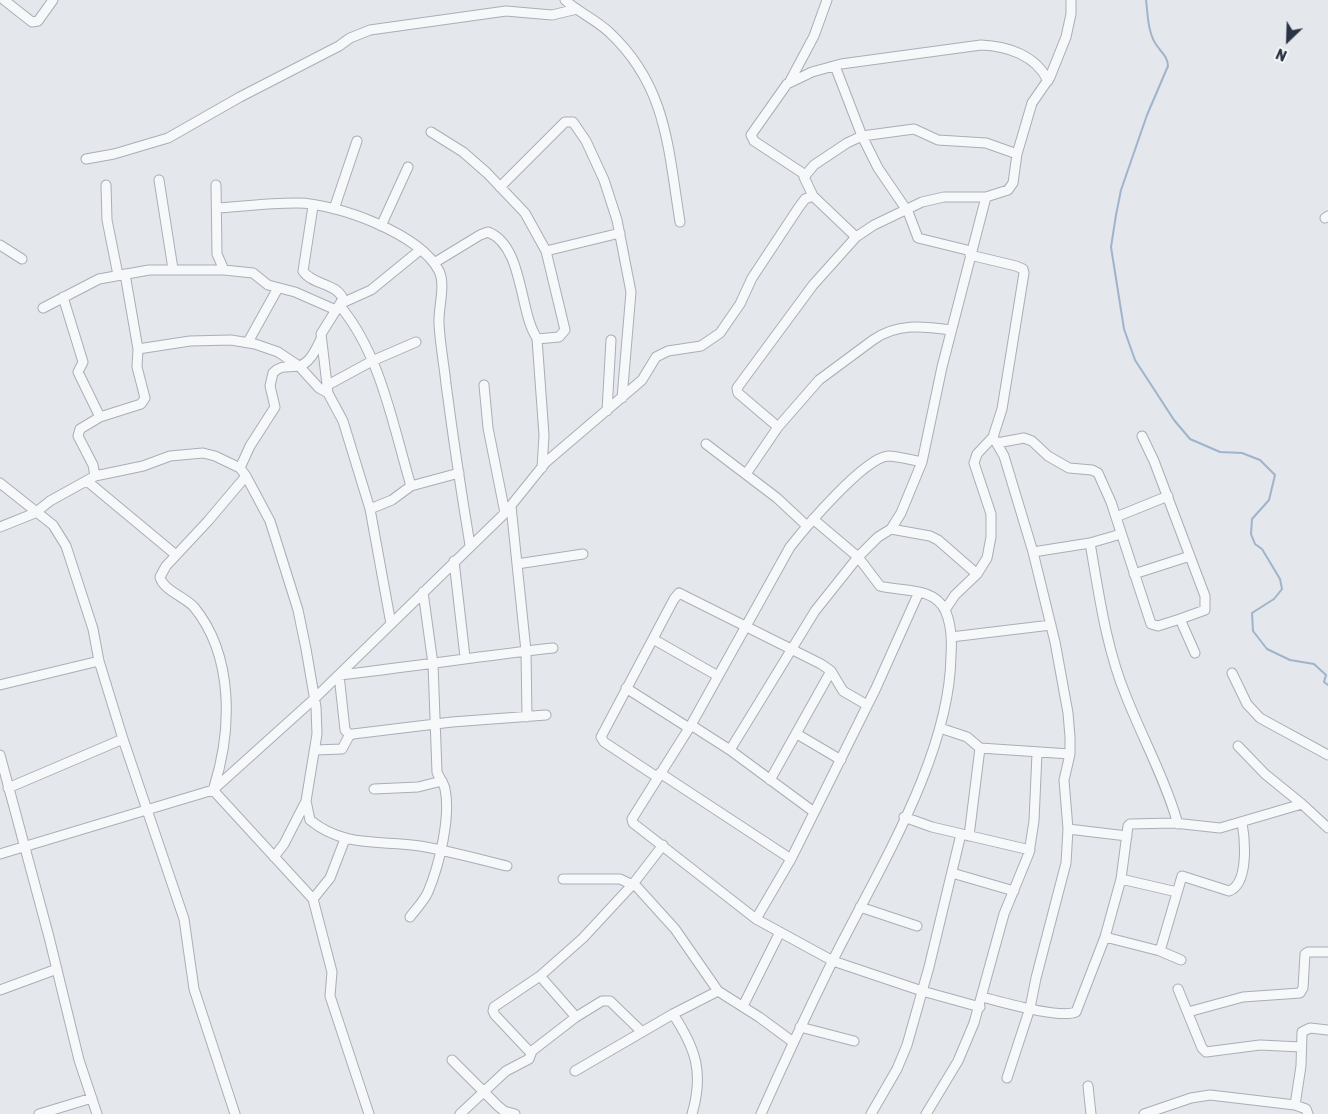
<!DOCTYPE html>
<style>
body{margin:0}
#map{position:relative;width:1328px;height:1114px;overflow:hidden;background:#e4e7ec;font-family:Rubik,sans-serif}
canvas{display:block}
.north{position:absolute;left:1263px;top:15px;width:50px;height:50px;-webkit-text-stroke:4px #f4f6f9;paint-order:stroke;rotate:204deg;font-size:14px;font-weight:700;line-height:20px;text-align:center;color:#2b3445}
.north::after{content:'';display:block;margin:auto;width:18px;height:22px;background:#2b3445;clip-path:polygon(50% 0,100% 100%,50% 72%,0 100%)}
</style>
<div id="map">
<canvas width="1328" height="1114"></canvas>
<div class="north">N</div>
</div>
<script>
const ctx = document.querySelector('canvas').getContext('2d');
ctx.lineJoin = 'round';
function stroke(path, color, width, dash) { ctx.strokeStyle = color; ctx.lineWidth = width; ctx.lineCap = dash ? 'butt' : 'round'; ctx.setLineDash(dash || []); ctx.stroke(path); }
const stream = new Path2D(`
 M1146,0C1148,14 1147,26 1153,39C1157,49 1168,55 1168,66L1147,115L1121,190L1116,215L1111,247L1124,329L1135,360L1174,420L1190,439L1220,452L1242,453L1260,460L1275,475L1269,500L1252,519L1251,534L1255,544L1262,549L1280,579L1282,589L1274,599L1252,613L1253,631L1267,649L1290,660L1314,664L1326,675L1324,682L1328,685`);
const minor = new Path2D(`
 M4,0L32,22L38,21L53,0
 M565,0C578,12 595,19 609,32C667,86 668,148 680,222
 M835,66L862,136L878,168L906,209
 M790,81L814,36L827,0
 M431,132L463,152L487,173L525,213L546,251L565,330L559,337L537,339L544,435L542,468
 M1017,154L1032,103L1050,77L1066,37L1071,14V0
 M86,159L114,154L168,138L240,97L339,46L350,38L370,30L506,11L552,15L577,9
 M804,174L754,141L751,135L787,84L812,72L841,64L981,45C1007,46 1036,55 1048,81
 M159,180L173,269
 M106,185L107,220L118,275
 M216,185L217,254L224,270
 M500,187L565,122H573L586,141L604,180L617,220L631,292L622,398
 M313,206L303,271C312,285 337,283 343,299L321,334L328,393
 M218,208C244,206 271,203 297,203C336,203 421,234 439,271C446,285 438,308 439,324C440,344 444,364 446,384C453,437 461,491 470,545
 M334,209L357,141
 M907,209L918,238L971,251
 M1325,218L1328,216
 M381,226L408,167
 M0,245L22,259
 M546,251L620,233
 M434,263L480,235L488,232C524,246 519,313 537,338
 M63,297L83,362L78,372L100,417
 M342,303L371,290L420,250
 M340,306C381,355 393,426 411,486
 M43,308L99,279L149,270H224L253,273L268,285L295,292L336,310
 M248,342L278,288
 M138,349L190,341L231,340L255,344L278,352L299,366L319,388L328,393L343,421L370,509L391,624
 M328,385L372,361L416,342
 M484,385L488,428L505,513
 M607,411L611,340
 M778,427L738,393L737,388L813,285L856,237L874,225L922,202L944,197H986L1008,190L1013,183L1017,154L986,143L938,140L914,129L862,136L847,143L814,165L804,177L813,196L856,237
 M1142,436L1154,461L1205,596V610L1180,619
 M993,437L1004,456L1033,552L1055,642L1068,713L1070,737V754L1064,780L1068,829L1066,863L1036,978L1030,1008L1007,1078
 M997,443L1024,438L1032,441L1048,456L1069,468L1092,470L1098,473L1111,502L1151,624L1158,626L1180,619L1195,653
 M706,444L777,498L807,526
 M922,462C911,460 898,456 888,456C864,458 805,528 790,547L691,725L632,819L633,823L756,919L833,961L922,991L980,1007
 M240,468L250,446L275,407L270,386L273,373C282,364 288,368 298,366C310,364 316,349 321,339
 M746,474L778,427L819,380L873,340C897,323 923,326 951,330
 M95,476L93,465L78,436L80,429L100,417L141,404L145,398L137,367L138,349L125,274
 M87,481L176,555
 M0,483L53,525L66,546L93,629L99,661L123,739L184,919L194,989L235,1114
 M511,506L526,651L527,717
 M370,509L392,500L411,486L459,473
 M1116,517L1168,496
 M0,527L35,513L50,501L95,476L143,466L170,456L203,453L215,456L240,468L246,476L270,521L298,610L306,649L316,707L317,734L306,801L310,820C344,848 380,840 420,846C449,851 478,859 507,866
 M891,529L930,536L938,540L977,574
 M1090,543C1099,594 1106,648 1126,696C1143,739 1165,779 1178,824
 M1033,552L1090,543L1121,534
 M454,561L465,657
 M517,564L583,554
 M1134,574L1190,556
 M945,610L955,595L977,574L987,558L991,537V514L974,463L977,454L993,437L1002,409L1024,273L1023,269L1016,266L970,255
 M951,637L1051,625
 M653,639L718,676
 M1232,673L1247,704L1260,718L1328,755
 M0,685L99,661
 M626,688L689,728
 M691,725L730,750L814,812
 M940,728L967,737L980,748L969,836
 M797,734L841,760
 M350,735L345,730L339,675C411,667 481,656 553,648
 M1238,746L1265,774L1302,804
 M980,748L1070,754
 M316,750L342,749L349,736L353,734L452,722L546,715
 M730,750L815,611L858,557L878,537L891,529L901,513L922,462L942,367L986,197
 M0,755L49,937L79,1060L97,1114
 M660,773L791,859
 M657,777L604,742L601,737L674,599L679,593L821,664L831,671L843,691L867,705
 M770,780L831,671
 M214,787C232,730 234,656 194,607C185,597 163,590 160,577L166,566L208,521L246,476
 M8,788L123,739
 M374,789L418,787L442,781
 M213,790L313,899L332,972L330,996L369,1114
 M904,817L932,827L1030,850
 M1068,829L1127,836
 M0,854L213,790L314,699L505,513L546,462L642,380L656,357L668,351L701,346L720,333L740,304L752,278L799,207L805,199L813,196
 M274,857L284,844L305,803
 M952,873L1014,891
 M563,879H620L637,887L675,929L718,991L759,1017L793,1042
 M1121,879L1177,892
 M313,899L330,878L345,839
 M860,907L917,926
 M410,917C416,909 424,901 428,892C439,866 451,817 445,789C444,783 439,778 437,772L433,664L423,592
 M756,919L791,859L876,688L919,592
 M1105,937L1160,951L1181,960
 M1160,951L1182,876L1229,891C1249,884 1245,839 1242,823
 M540,976L494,1007L493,1011L495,1015L528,1050L532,1051L576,1017
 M1178,989L1202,1048L1206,1052L1260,1045L1301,1047
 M0,990L57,969
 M982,997C1002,1002 1059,1019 1076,1012L1105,937L1121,879L1128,826L1130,824L1174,823L1220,828L1302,804L1328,828
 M743,1006L780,932
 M1188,1012L1243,997L1300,993L1303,988L1305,954L1308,952H1328
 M673,1014C696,1049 704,1073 692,1114
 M800,1027L854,1041
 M642,1032L610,1001H602L576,1017L540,976L583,938L633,884L663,845
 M452,1060L498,1106L504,1111L515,1114
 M575,1071L673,1014L718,991
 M1088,1086L1091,1114
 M1295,1105L1301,1066L1302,1032L1310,1028L1328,1030
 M39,1114L92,1098
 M460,1114L506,1071L529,1059L532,1051
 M761,1114C784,1062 808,1011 833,960C878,870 950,756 951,655C952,641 951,623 945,610C933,586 901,592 880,586L858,557L813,519
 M871,1114L897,1069L907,1045L929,967L961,834
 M926,1114L958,1061L974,1023L1004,914L1029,853L1034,821L1037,753
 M1144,1114L1191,1098L1210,1095L1295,1105L1306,1109L1308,1114`);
stroke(stream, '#9fb4cc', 2);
stroke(minor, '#a9aeb7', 11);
stroke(minor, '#f7f8fa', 9);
</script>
